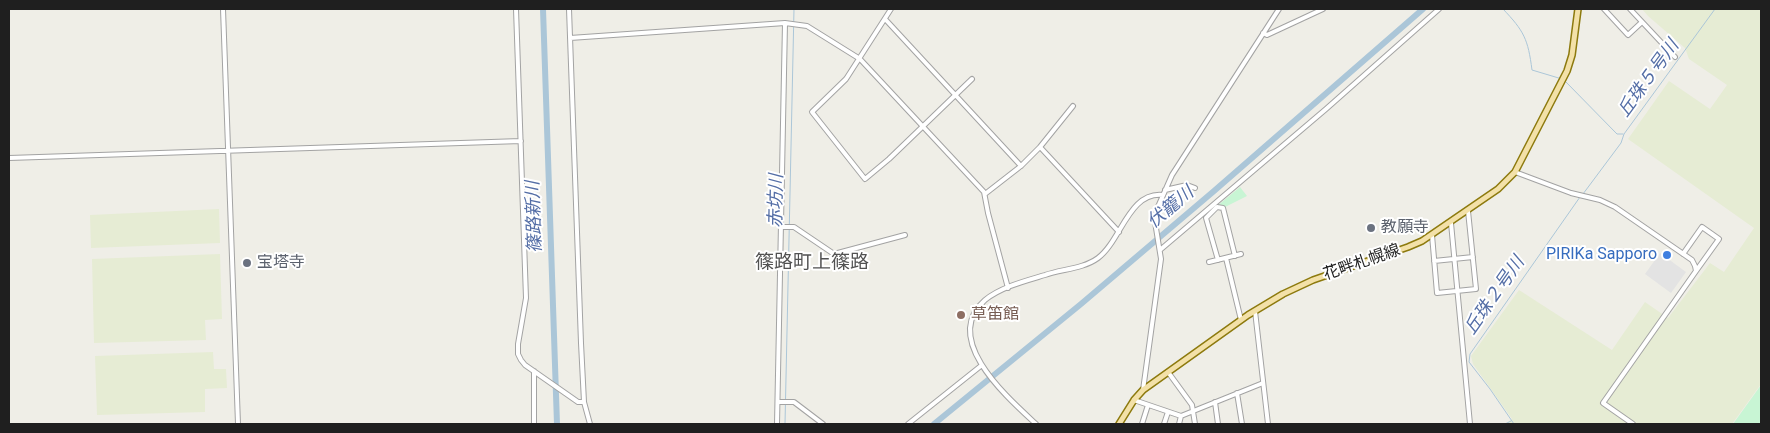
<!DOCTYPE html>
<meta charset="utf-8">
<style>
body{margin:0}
#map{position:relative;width:1770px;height:433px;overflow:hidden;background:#efeee7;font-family:Roboto,sans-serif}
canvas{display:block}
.frame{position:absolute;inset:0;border:10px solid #1f1f1f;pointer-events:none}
</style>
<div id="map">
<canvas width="1770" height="433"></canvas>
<div class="frame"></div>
</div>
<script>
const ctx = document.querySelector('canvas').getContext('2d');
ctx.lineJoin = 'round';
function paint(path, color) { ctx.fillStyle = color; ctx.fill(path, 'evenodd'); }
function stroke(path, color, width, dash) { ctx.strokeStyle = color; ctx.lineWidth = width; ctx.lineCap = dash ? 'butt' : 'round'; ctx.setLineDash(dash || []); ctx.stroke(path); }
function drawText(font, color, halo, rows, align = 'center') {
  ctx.font = font + ' Roboto,"Noto Sans JP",sans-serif'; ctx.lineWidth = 4; ctx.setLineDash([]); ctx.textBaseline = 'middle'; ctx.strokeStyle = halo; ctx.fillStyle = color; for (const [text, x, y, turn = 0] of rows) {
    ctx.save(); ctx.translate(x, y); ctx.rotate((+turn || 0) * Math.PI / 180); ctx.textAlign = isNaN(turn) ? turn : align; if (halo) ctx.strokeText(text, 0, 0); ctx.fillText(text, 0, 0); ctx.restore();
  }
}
const farmland = new Path2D(`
 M1642,9H1761V384L1732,424H1505L1512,419L1473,364L1471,356L1519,290L1612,350L1645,302L1668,318L1710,263L1724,272L1754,228L1628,139L1669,81L1710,109L1727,85L1689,59L1685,48L1648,16Z
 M219,209L220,243L91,248L90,215Z
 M220,254L222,319L205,320L206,340L94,343L92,259Z
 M213,352L214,369H226L227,388L205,389V412L97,415L95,356Z`);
const park = new Path2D(`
 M1240,187L1247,196L1225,207L1217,206Z
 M1761,385V424H1733Z`);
const parking = new Path2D(`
 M1660,253L1686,272L1671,293L1645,274Z`);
const stream = new Path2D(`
 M1503,9C1524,31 1528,39 1532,70L1562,79
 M1565,81L1617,134H1623
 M1583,194L1621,143L1624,134L1715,9
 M785,424L794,9
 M1505,424L1511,421
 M1514,424L1490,389L1469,362L1470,354L1580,197`);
const river = new Path2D(`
 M543,9L557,424
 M934,424L1081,304L1214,191L1423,9`);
const minor = new Path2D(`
 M223,9L238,424
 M516,9L526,298L518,344V354L521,360L525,365L578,402H584
 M569,9L581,343L584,402L590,424
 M891,9L846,79L812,112L865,179L889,159L972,79
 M1604,9L1628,35L1642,22
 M1630,9L1675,57
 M885,19L1021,166
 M1263,33L1267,35L1323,9
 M570,38L785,23L807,26L860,59L984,192L988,213L1008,288
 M1073,106L1040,147L1119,232
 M9,158L521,141
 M1515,172L1571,193L1600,200L1615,207L1692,260L1695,266L1696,271L1603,403L1633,424
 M1165,190L1187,185L1195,188
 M985,194L1021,166L1040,147
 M1451,223L1470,424
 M781,227H794L834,254L905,235
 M1432,235L1437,293L1476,289L1468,211
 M1160,250L1326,109L1439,9
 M1683,254L1702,227L1719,239L1696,271
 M1226,258L1241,320
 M1218,260L1206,218L1217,207L1223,208L1235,256
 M1434,261L1473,257
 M1209,262L1241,254
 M1255,311L1268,424
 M534,371V424
 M1168,372L1192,405L1195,424
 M1143,390L1161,259L1155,222L1157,209L1172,175L1279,9
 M1237,393L1242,424
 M1134,400L1181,416L1263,383
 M778,402H794L823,424
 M1215,402L1218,424
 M777,424L785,23
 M908,424L982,365
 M1036,424C1008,398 940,339 985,300C1001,287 1025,281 1045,275C1062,269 1083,269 1098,258C1121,241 1129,191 1163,195
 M1142,424L1148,405
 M1164,424L1168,412
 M1179,424L1181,416`);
const major = new Path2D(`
 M1119,424L1134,400L1143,390L1248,315L1283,294L1313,280L1408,247L1422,241L1498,189L1515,172L1567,71L1572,55L1578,9`);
const markers = [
 [1371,228,5,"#6b7280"],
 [1667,255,5,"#3f7fe0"],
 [247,263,5,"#6b7280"],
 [961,315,5,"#8d6e63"]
];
const worshipNames = [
 ["教願寺",1381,228],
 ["宝塔寺",257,263]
];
const shopNames = [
 ["PIRIKa Sapporo",1657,255]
];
const streetNames = [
 ["花畔札幌線",1362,263,-19]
];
const educationNames = [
 ["草笛館",971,315]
];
const waterNames = [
 ["丘珠５号川",1649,79,-54],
 ["赤坊川",777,201,-89],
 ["伏籠川",1171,208,-40],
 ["篠路新川",535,217,-92],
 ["丘珠２号川",1495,296,-55]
];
const quarterNames = [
 ["篠路町上篠路",812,263]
];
paint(farmland, '#e6ecd4');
paint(park, '#c8f5d4');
paint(parking, '#e3e3e3');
stroke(stream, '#abc6d8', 1);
stroke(river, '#abc6d8', 6);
stroke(minor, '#a3a3a3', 6);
stroke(major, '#8d7a0e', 8);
stroke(minor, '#fff', 4);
stroke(major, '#f3e1a8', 5);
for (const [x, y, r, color] of markers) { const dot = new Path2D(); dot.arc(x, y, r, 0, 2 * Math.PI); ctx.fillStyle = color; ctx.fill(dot); stroke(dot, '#fff', 2); }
drawText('16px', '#5b616d', '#fff', worshipNames, 'left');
drawText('16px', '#366cbe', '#fff', shopNames, 'right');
drawText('16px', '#1f1f1f', '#fff', streetNames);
drawText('16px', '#785e54', '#fff', educationNames, 'left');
drawText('italic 18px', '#546ea6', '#fff', waterNames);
drawText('19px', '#525252', '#fff', quarterNames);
</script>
